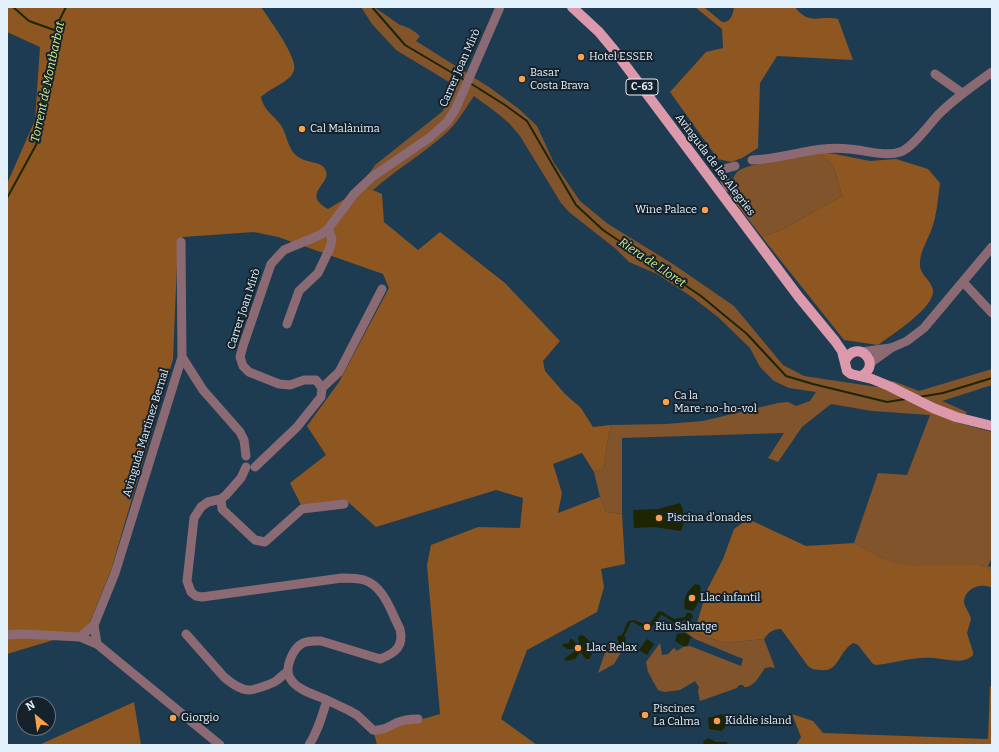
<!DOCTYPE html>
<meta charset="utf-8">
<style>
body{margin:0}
#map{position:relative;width:999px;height:752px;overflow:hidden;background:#1e3c51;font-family:Bitter,serif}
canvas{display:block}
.frame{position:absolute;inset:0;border:8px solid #e3f1fc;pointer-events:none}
.north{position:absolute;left:16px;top:696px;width:40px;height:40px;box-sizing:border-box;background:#15222b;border:1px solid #67757f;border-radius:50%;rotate:331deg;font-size:11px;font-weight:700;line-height:16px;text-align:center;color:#e3f1fc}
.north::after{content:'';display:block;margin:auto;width:14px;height:18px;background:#f9a04c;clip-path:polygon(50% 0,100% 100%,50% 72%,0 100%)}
</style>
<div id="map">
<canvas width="999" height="752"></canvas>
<div class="frame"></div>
<div class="north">N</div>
</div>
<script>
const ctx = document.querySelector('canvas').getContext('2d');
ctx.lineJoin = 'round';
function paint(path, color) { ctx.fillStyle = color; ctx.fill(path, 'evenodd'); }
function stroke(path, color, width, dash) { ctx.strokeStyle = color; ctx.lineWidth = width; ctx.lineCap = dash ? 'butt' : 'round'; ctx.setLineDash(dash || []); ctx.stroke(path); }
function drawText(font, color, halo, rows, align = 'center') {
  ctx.font = font + ' Bitter,serif'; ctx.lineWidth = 4; ctx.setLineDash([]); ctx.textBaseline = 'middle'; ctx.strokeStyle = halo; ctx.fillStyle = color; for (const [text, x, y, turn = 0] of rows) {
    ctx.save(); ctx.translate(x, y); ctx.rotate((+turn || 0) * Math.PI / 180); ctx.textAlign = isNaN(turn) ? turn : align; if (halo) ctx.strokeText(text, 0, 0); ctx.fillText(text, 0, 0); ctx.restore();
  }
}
const green = new Path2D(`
 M361,7H374L400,25C408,27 413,30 420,36L416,41L489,87L519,109L537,126L554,163L580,201L608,224L673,264L734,306L783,365L804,376L884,388L893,381L919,391L992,369V385L942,401L967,412L959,423L992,432V557L988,566L992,567V572L988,567L978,564C951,565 920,571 894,563C880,558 867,550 854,543L878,473L907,475L930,415L872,411L831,404L802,427L778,462L768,458L784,433L622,438V514L606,512L600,497L594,472L604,469L607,444L611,425L666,424L703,421L778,403L788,402L796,406L810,401L816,392L789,388L774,381L760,367L750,348L718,317L692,297L657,274L629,262L616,249L569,212L561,203L520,136L509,123L497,113L474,96C465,109 456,125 444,135C421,155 396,170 373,190L361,185L375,165L443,111L454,85L396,50L372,24Z
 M819,152L834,167L842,196L783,229L762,237L730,196C731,188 731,179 737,172C744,164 805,154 819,152Z
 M695,629L694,633L725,643L764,639L775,668L770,667L765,668C760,675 754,688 744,687L743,685H739L737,688L700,701L698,691L699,687L695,681L680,690L664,692L658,690L648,672L646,662L660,643L662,655L668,654L674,648L677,651L683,647L690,646L741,666L743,659L695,639L687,633L683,631L682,630Z
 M608,644L623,649L614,664L598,673Z`);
const forest = new Path2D(`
 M7,7H261C270,20 291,49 294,64C295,68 294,72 291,76C284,84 269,89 261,97C263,109 273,115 280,124C288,135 287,151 300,158C307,163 323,161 326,171C331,184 301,194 328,209L348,197L361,185L382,194L384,222L418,250L440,232L505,283L560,341L543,361L545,371L565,394L581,408L593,427L611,425L607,444L604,469L594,472L582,453L553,464L562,493L558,513L600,497L606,512L622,514L625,564L601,569L604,587L597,612L527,650L501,719L537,745H377L374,733L440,714L427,565L431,545L478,527L520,528L523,498L496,490L376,527L348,502L301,505L290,483L326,455L307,426L339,382L389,288L383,274L278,237L254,232L183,237L178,240L173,359L111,570L87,630L7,654V184L35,120L40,47L7,32Z
 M695,7H704L722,22C731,23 733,14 734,7H795C809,26 819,15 838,19L853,60L777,56L760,83L758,148L742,158L731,162L718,159L670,92L706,52L723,48L722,29Z
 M819,152L835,154L870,161L896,159L928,169L940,183C938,198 937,214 932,228C928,240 920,251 920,263C919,275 931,279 933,290C935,308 891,335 878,345L844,340L762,237L783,229L842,196L834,167Z
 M748,519L806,546L854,543L880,557L895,563L914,566L978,564L988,567L992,572V588C982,582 965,588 964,601C964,607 970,613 971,619L967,633L973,652V655C964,665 946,659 934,658C914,656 895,663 876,665L873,664L858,645L853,643C838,652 839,673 820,670C815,670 812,669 808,666L781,629C773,629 769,632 764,639L725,643L694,633L707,590L723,559L734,529Z
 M990,686L992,687V745H796L801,737L792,714L813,721L823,733L988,739Z
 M134,702L141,745H39Z`);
const water = new Path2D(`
 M680,503C685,512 685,522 681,531L654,527L634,528L633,510L658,509Z
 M695,584L700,585C702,593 698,605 693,611L685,609C682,598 688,591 695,584Z
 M661,611L674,619L685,617L687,613H691L693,617L690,621L685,620L674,623L664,616L661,615L651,628L647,630L633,622H631L624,636L626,638L625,642L623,643H619L617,638L618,636L622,635L628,621L634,620L644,624L646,622L650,623L658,612Z
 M685,633L691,637L687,646H683L675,641L677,634Z
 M581,635L584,636C591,642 596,650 589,659H586L580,652L575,659L566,661L564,659L575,651L576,649H567L562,645L563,644L569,643L570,639H572L577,644L579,643L578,637Z
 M647,639L654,644L647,655L639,650Z
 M642,711L651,713L650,717H640L639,715V712Z
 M722,714L725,717V728L721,731L709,729L708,718Z
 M708,738L716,742H726L729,745H704L703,741L706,740Z`);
const stream = new Path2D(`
 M13,7L29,21L57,31
 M372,7L405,45L466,81
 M470,83L505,105L527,121L576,205L603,230L701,296L747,334L786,376L813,384L887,402L906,399
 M7,198L36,145L52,52L59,21L66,7
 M919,397L943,393L992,378`);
const minor = new Path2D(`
 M935,74L962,93
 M752,160C785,159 816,145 849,149C864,150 886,157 900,152C913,148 930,123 939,114C955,98 974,85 992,72
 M728,187L720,170L735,166
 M963,282L992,313
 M287,324L299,291L318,273L330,248L332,239L328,229
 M861,352L890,348
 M182,357L203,390L240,432L244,440L246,456
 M870,363L891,348L907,341L924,328L992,247
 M322,388L339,372L382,289
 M246,467L241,478L226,495L221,499L208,502L201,507L194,518L187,581L191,592L196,596L202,597L342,578C349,578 357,578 364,580C384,586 391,612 400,629C404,646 396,653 380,659L321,641C315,641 309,640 303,643C293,648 284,668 290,678C296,690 316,695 327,700C322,716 318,731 309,745
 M255,467L297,427L321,397L322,388L316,380H304L290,385L279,384L249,372L243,366L240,357L243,346L271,264L284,250L320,235L328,229L354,194L372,177L429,138L447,122L455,110L464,90L500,7
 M221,499L222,509L255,540L265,542L302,509L344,504
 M94,625L115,573L182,357L181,242
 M186,634L224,677C231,683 240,690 249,690C255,690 271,684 276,681C280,678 284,674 288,671
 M7,635L22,634L80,637L97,644L220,745
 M80,637L94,625L97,644
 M327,700L348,710L357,715L373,730C382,731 388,727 396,723C403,720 411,719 418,719`);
const major = new Path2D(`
 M572,7L599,32L614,50L798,296L835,341L842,351L847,371L851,374L872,379L889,386L933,408L956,417L992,426
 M845,361C856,337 884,364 861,376`);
const markers = [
 [581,57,4,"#f9a04c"],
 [522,79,4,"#f9a04c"],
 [302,129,4,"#f9a04c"],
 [705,210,4,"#f9a04c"],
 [666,402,4,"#f9a04c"],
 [659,518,4,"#f9a04c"],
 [692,598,4,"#f9a04c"],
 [647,627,4,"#f9a04c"],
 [578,648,4,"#f9a04c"],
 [645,715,4,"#f9a04c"],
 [173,718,4,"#f9a04c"],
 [717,721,4,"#f9a04c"]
];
const shields = [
 [642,87,32]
];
const shieldNames = [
 ["C-63",642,87]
];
const poiNames = [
 ["Hotel ESSER",589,57],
 ["Basar",530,73],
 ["Costa Brava",530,86],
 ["Cal Malànima",310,129],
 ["Wine Palace",697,210,"right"],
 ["Ca la",674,396],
 ["Mare-no-ho-vol",674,409],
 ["Piscina d'onades",667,518],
 ["Llac infantil",700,598],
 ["Riu Salvatge",655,627],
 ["Llac Relax",586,648],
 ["Piscines",653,709],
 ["La Calma",653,722],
 ["Giorgio",181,718],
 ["Kiddie island",725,721]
];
const streetNames = [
 ["Carrer Joan Mirò",460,68,-66],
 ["Avinguda de les Alegries",715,165,53],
 ["Carrer Joan Mirò",244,309,-72],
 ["Avinguda Martinez Bernal",146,433,-73]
];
const waterNames = [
 ["Torrent de Montbarbat",48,82,-78],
 ["Riera de Lloret",652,263,34]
];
paint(green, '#81542c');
paint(forest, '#8e5620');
paint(water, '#1e2601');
stroke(stream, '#1e2601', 2);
stroke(minor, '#8c6a73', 9);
stroke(major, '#dd99ac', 10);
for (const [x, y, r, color] of markers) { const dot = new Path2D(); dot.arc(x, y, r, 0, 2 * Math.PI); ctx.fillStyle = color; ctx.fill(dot); stroke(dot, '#15222b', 1.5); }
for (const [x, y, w] of shields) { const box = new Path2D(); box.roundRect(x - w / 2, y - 8, w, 16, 3); ctx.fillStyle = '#15222b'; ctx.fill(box); stroke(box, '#e3f1fc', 1); }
drawText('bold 10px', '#e3f1fc', null, shieldNames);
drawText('11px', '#e3f1fc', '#15222b', poiNames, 'left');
drawText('11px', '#e3f1fc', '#15222b', streetNames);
drawText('italic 12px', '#d4ee89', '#15222b', waterNames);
</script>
